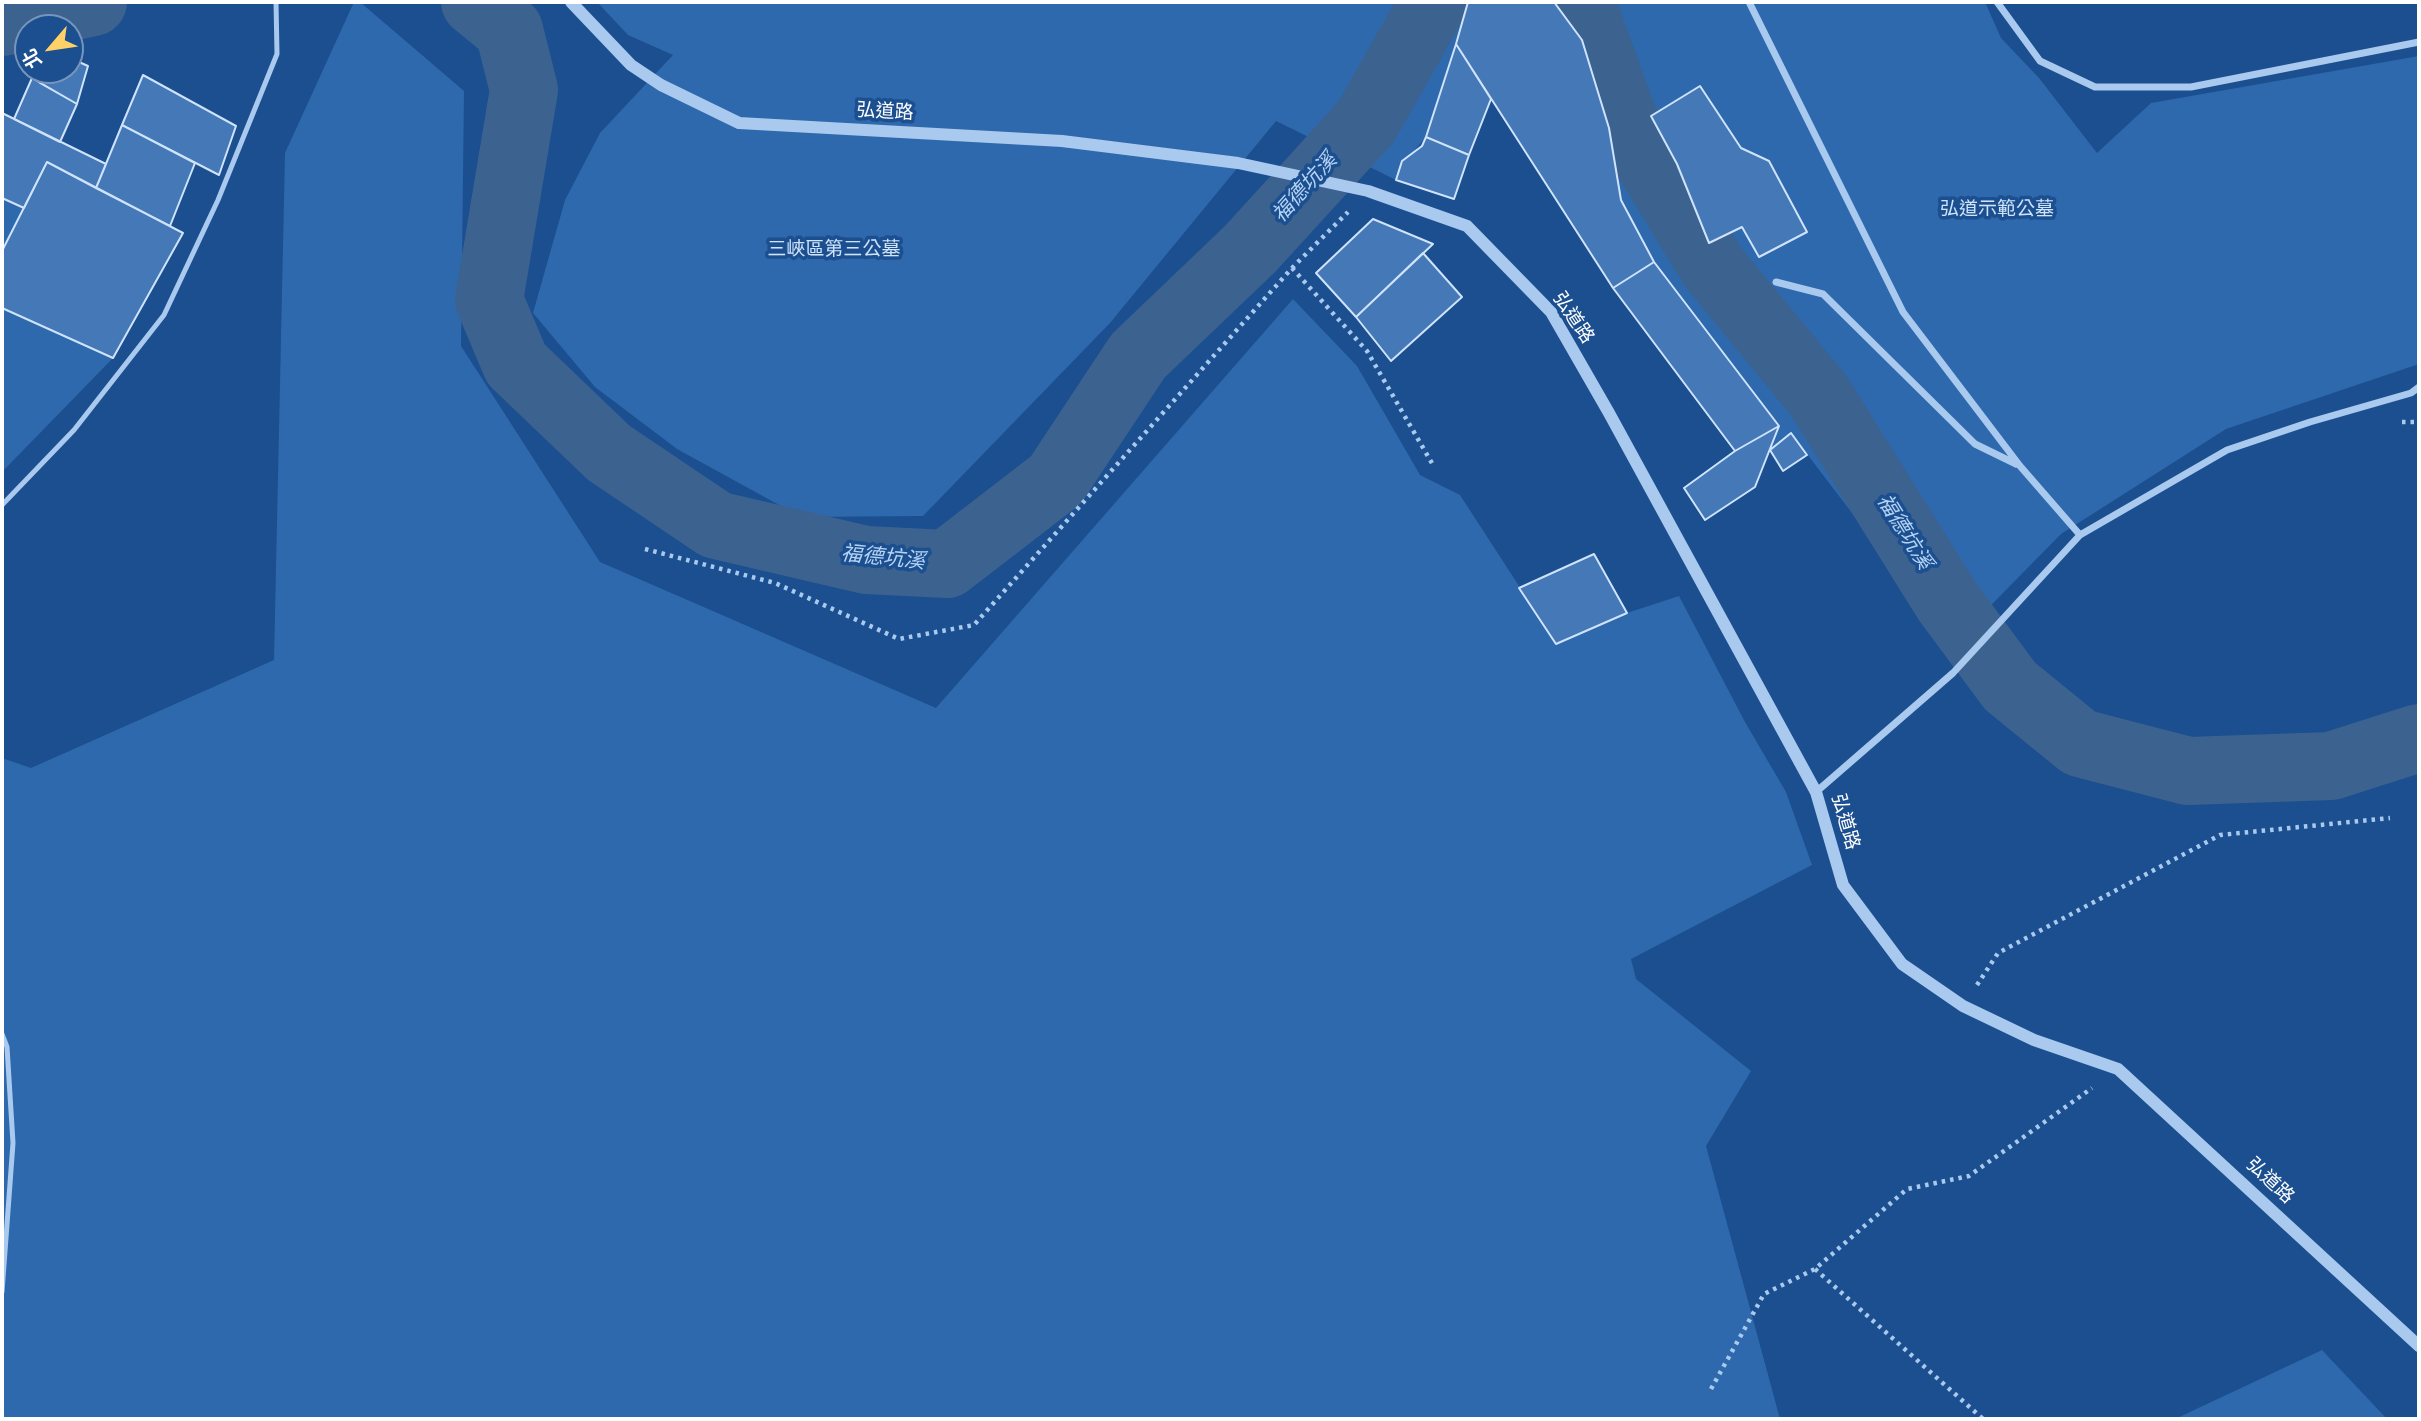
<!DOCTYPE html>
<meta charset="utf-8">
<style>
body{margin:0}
#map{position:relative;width:2421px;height:1421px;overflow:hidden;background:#1b4f8f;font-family:"Fira Sans","Noto Sans TC",sans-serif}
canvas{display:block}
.frame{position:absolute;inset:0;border:4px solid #fff;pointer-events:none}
.north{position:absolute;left:14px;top:14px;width:70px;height:70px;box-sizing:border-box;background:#1b4f8f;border:2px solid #7695bc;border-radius:50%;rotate:241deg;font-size:19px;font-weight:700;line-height:28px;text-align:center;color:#fff}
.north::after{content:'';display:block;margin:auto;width:24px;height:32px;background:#ffd166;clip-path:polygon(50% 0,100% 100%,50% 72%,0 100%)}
</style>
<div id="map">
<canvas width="2421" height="1421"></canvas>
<div class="frame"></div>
<div class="north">北</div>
</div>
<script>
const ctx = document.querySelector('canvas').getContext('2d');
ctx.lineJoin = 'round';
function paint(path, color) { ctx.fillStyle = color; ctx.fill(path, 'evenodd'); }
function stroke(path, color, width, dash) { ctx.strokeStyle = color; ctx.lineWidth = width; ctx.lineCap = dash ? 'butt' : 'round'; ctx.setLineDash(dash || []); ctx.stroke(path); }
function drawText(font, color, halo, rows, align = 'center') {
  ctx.font = font + ' "Fira Sans","Noto Sans TC",sans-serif'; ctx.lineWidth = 7; ctx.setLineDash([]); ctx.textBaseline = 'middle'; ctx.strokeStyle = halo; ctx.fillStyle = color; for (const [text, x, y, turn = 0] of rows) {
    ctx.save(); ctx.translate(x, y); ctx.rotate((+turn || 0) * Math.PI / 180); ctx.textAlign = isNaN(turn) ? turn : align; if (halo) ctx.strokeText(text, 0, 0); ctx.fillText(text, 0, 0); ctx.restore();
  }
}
const green = new Path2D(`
 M354,2H360L464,91L461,346L600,562L936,708L1293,299L1357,366L1420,475L1460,495L1556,643L1627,613L1679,596L1745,722L1786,792L1812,865L1631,959L1636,979L1751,1071L1706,1146L1780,1419H2V758L31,768L274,660L285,153Z
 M597,2H1468L1426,137L1399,168L1396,180L1276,121L1110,323L923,516L801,517L677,449L595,387L533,313L565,200L600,133L673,55L628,35Z
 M1554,2H1985L2001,38L2039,78L2097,153L2151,103L2419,56V364L2226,429L2061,534L1944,653L1884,555L1791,433L1770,450L1779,425L1654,262L1621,200L1609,128L1582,40Z
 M2,198L24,208L2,251Z
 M2,308L113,358L2,472Z
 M2322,1350L2387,1419H2175Z`);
const river = new Path2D(`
 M475,2L509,30L524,90L489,300L516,364L609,453L716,525L866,560L947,564L1056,480L1138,356L1250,249L1366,122L1434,2
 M1581,2L1625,123L1713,267L1819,396L1947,601L2010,686L2080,743L2188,771L2331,766L2419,738
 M2,22L93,2`);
const building = new Path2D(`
 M1468,2H1554L1582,40L1609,128L1621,200L1654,262L1613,288L1456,44Z
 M1456,44L1491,99L1469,155L1426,137Z
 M70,58L88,66L77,104L40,83L44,70H70Z
 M143,75L236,126L219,175L122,125Z
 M32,78L77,104L60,142L14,119Z
 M1700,86L1741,148L1769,161L1807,232L1759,257L1742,227L1709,243L1677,164L1651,116Z
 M2,113L106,164L96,188L47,162L24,208L2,198Z
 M122,125L195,163L170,226L96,188Z
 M1426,137L1469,155L1454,199L1396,180L1402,161L1422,146Z
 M47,162L183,233L113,358L2,308V251Z
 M1373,219L1433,244L1356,317L1316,273Z
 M1423,253L1462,297L1391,361L1356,317Z
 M1654,262L1779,426L1735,451L1613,288Z
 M1779,426L1755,487L1705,520L1684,488L1735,451Z
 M1791,433L1807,455L1783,471L1770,450Z
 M1594,554L1627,613L1556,644L1519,588Z`);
const path = new Path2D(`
 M1292,268L1367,351L1433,465
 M2402,422H2419
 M645,549L775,583L899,639L974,625L1292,268L1348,212
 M1977,985L1998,953L2220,835L2390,818
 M1815,1269L1983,1419
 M1711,1389L1764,1294L1815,1269L1907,1189L1969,1176L2092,1088`);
const service = new Path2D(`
 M2,505L74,430L164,315L218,200L277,54L276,2
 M2,1034L7,1047L13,1143L2,1292`);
const minor = new Path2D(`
 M1749,2L1903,312L2020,466L2080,535
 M1997,2L2040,61L2095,87H2191L2419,42
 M1776,282L1823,294L1975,444L2016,464
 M1816,792L1953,673L2080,535L2227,450L2310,422L2411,393L2419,387`);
const tertiary = new Path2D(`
 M571,2L631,65L661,85L739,123L1062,141L1238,163L1368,191L1467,226L1551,312L1609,413L1816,792L1843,885L1902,964L1963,1006L2034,1040L2118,1069L2419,1346`);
const streetNames = [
 ["弘道路",885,112,3],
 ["弘道路",1573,318,56],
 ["弘道路",1845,822,74],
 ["弘道路",2270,1181,43]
];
const parkNames = [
 ["弘道示範公墓",1997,210],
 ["三峽區第三公墓",834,250]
];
const waterNames = [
 ["福德坑溪",1305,188,-48],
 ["福德坑溪",1904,532,58],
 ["福德坑溪",883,558,6]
];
paint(green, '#2e69ad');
stroke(river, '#3c6290', 68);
paint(building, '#4478b7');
stroke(building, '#cfe3fa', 2);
stroke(path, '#a9c9ee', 4.5, [3.5, 5]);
stroke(service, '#a9c9ee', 5);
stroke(minor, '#a9c9ee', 7);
stroke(tertiary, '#a9c9ee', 12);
drawText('19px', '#fff', '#1b4f8f', streetNames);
drawText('19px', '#cfe3fa', '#1b4f8f', parkNames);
drawText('italic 21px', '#b5d3f5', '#1b4f8f', waterNames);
</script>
